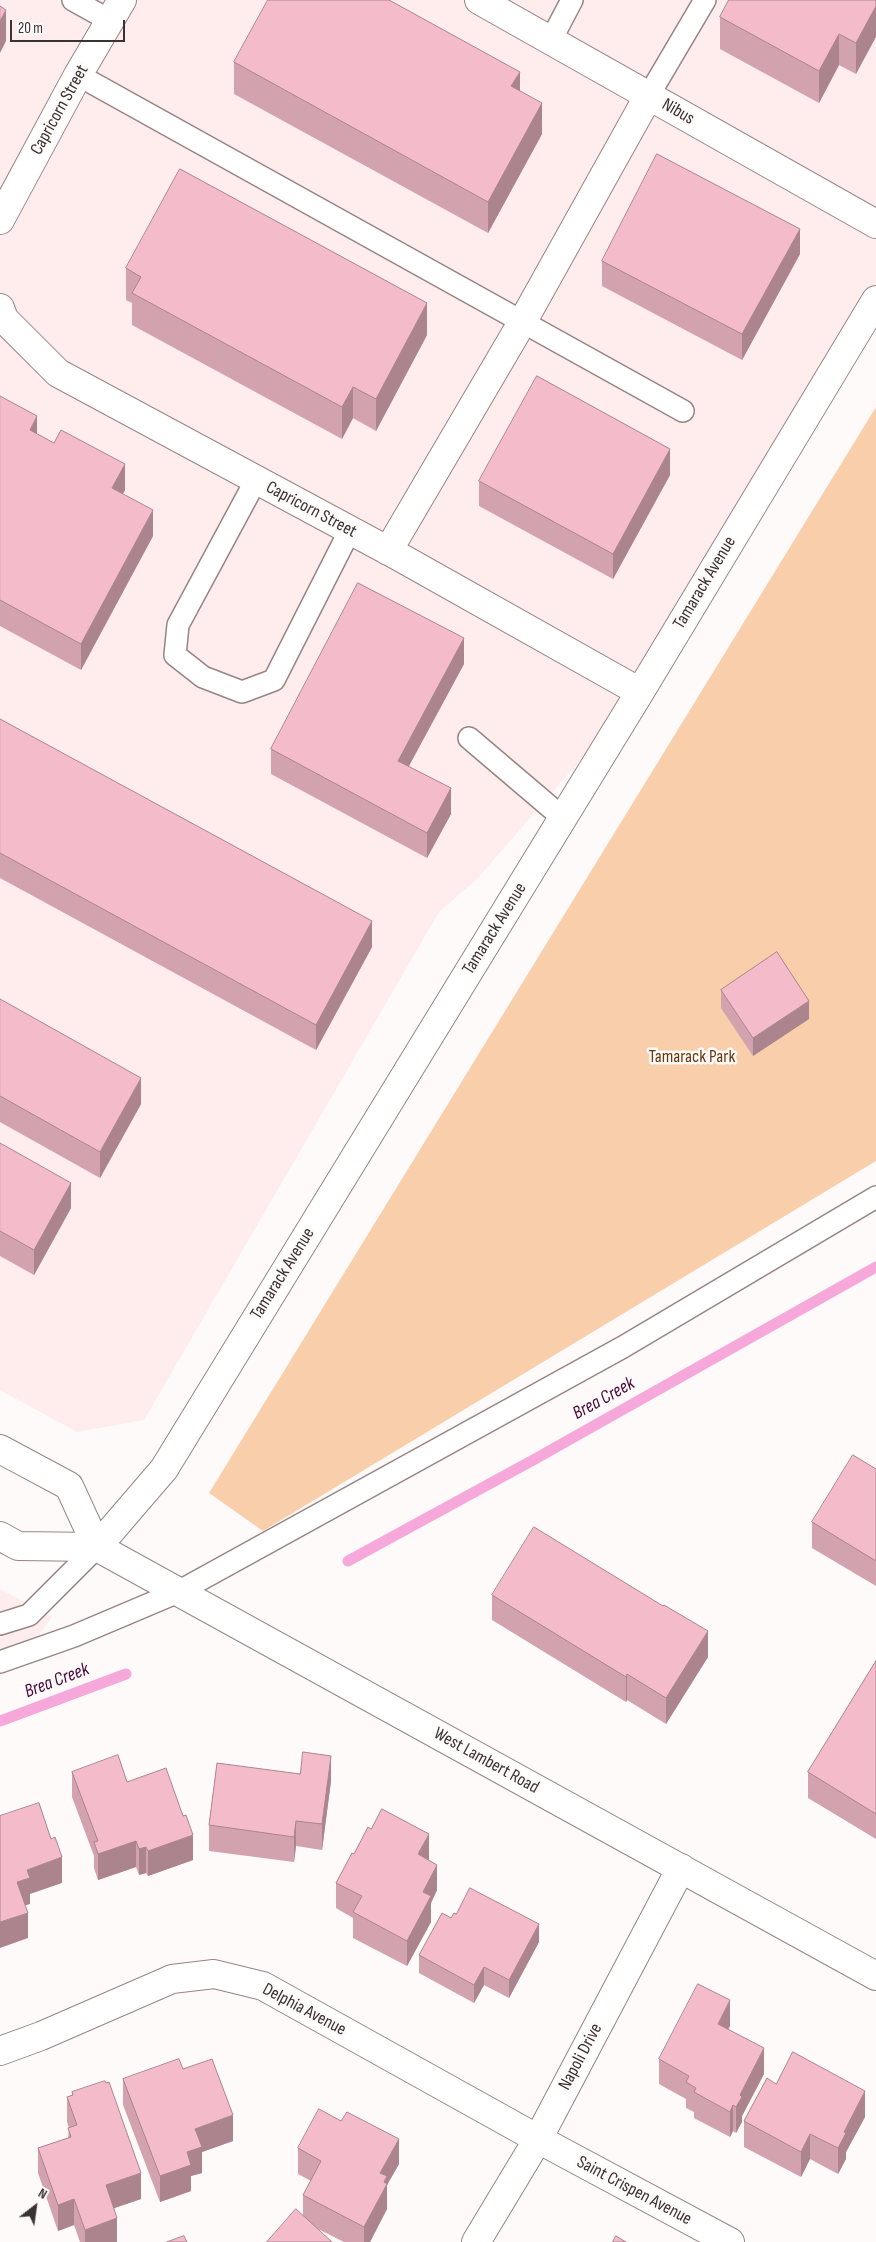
<!DOCTYPE html>
<style>
body{margin:0}
#map{position:relative;width:876px;height:2242px;overflow:hidden;background:#fefafa;font-family:"Sofia Sans Condensed",sans-serif}
canvas{display:block}
.north{position:absolute;left:10px;top:2182px;width:50px;height:50px;-webkit-text-stroke:4px #fefafa;paint-order:stroke;rotate:30deg;font-size:14px;font-weight:700;line-height:20px;text-align:center;color:#3b3333}
.north::after{content:'';display:block;margin:auto;width:18px;height:22px;background:#3b3333;clip-path:polygon(50% 0,100% 100%,50% 72%,0 100%)}
.scale{position:absolute;left:10px;top:20px;width:115px;height:22px;box-sizing:border-box;border:2px solid #3b3333;border-top:0;padding-left:6px;font-size:15px;line-height:18px;white-space:nowrap;color:#3b3333;-webkit-text-stroke:4px #fefafa;paint-order:stroke}
</style>
<div id="map">
<canvas width="876" height="2242"></canvas>
<div class="north">N</div>
<div class="scale">20 m</div>
</div>
<script>
const ctx = document.querySelector('canvas').getContext('2d');
ctx.lineJoin = 'round';
function paint(path, color) { ctx.fillStyle = color; ctx.fill(path, 'evenodd'); }
function stroke(path, color, width, dash) { ctx.strokeStyle = color; ctx.lineWidth = width; ctx.lineCap = dash ? 'butt' : 'round'; ctx.setLineDash(dash || []); ctx.stroke(path); }
function drawText(font, color, halo, rows, align = 'center') {
  ctx.font = font + ' "Sofia Sans Condensed",sans-serif'; ctx.lineWidth = 5; ctx.setLineDash([]); ctx.textBaseline = 'middle'; ctx.strokeStyle = halo; ctx.fillStyle = color; for (const [text, x, y, turn = 0] of rows) {
    ctx.save(); ctx.translate(x, y); ctx.rotate((+turn || 0) * Math.PI / 180); ctx.textAlign = isNaN(turn) ? turn : align; if (halo) ctx.strokeText(text, 0, 0); ctx.fillText(text, 0, 0); ctx.restore();
  }
}
const built = new Path2D(`
 M0,0H876V286L640,692L476,880L439,912L144,1420L77,1432L0,1390Z
 M0,1589L52,1617L36,1639L0,1651Z`);
const green = new Path2D(`
 M876,407V1161L263,1531L209,1493Z`);
const stream = new Path2D(`
 M348,1561L535,1459L876,1267
 M0,1721L126,1674`);
const lane = new Path2D(`
 M73,0L109,20
 M551,40L572,0
 M78,75L683,411
 M649,95L705,0
 M256,480L178,625L175,655L203,677L242,692L274,680L350,530
 M469,738L563,818
 M0,1624L29,1615L97,1547
 M0,1662L74,1636L178,1592L623,1347L876,1197`);
const street = new Path2D(`
 M479,0L876,224
 M0,220L78,75L122,0
 M0,308L4,319L58,373L398,556L640,692
 M388,551L523,321L649,95
 M97,1547L164,1469L640,692L876,300
 M0,2051L41,2036L172,1979L214,1974L263,1986L538,2139L730,2242
 M476,2242L538,2139L681,1868`);
const secondary = new Path2D(`
 M0,1449L69,1486L97,1547
 M0,1536L18,1546L97,1547L876,1976`);
const wall = new Path2D(`
 M876,0L856,74L839,65L819,103L720,49V17Z
 M234,62L520,91L542,134L488,233L234,94Z
 M800,254L742,360L602,286V261Z
 M126,268L427,335L376,431L353,418L342,439L132,325V303L126,300Z
 M0,396L37,434L125,490L122,494L153,536L81,670L0,626Z
 M670,475L613,579L479,506V481Z
 M464,664L409,766L451,814L427,858L271,774V749Z
 M0,719L372,947L316,1050L0,878Z
 M721,990L809,1019L753,1056L721,1008Z
 M0,999L141,1104L100,1178L0,1122Z
 M0,1143L71,1208L34,1275L0,1256Z
 M876,1469V1586L812,1548V1522Z
 M492,1595L708,1657L666,1724L627,1700L626,1702L492,1620Z
 M876,1661V1839L808,1798V1772Z
 M72,1772L127,1782L193,1860L148,1876L146,1873L139,1875L136,1867L98,1880L94,1868V1856L72,1797Z
 M331,1781L322,1850L296,1846L294,1862L209,1851V1825Z
 M354,1854L429,1860L437,1890L431,1903V1922L407,1966L353,1938V1918L336,1908V1883Z
 M451,1918L539,1942L509,1998L484,1985L474,2003L419,1973V1955Z
 M730,2026L728,2029L764,2074L742,2116V2122L736,2133L733,2131L730,2137L694,2118V2112L686,2108V2099L659,2084V2059Z
 M183,2069L233,2141L202,2152V2173L191,2176V2191L160,2202L123,2105V2079Z
 M72,2092L141,2199L114,2208L117,2242H80L74,2225L58,2231L38,2173V2148L68,2138L69,2128L67,2122V2097L72,2095Z
 M865,2117L846,2152V2159L838,2174L810,2159L801,2177L744,2147V2121Z
 M298,2148L399,2164L387,2185V2209L370,2242H344L316,2228L303,2216V2195L311,2181L298,2174Z`);
const shadedWall = new Path2D(`
 M876,6V37L856,74V43Z
 M6,10V41L0,53V21Z
 M839,34V65L819,103V71Z
 M520,72V103L511,86Z
 M542,103V134L488,233V202Z
 M800,229V254L742,360V334Z
 M427,303V335L376,431V399Z
 M353,387V418L342,439V407Z
 M37,416V441L30,430Z
 M670,449V475L613,579V554Z
 M125,464V490L112,514V488Z
 M153,510V536L81,670V644Z
 M464,638V664L398,786V761Z
 M451,788V814L427,858V833Z
 M372,921V947L316,1050V1025Z
 M809,1001V1019L753,1056V1038Z
 M141,1078V1104L100,1178V1152Z
 M71,1183V1208L34,1275V1250Z
 M708,1631V1657L666,1724V1698Z
 M627,1674V1700L626,1702V1677Z
 M331,1756V1781L322,1850V1824Z
 M296,1821V1846L294,1862V1837Z
 M429,1834V1859L418,1880V1854Z
 M193,1835V1860L148,1876V1851Z
 M136,1841V1867L98,1880V1854Z
 M146,1847V1873L139,1875V1849Z
 M62,1857V1883L30,1894V1904L17,1908V1882L27,1870Z
 M437,1865V1890L431,1903V1922L407,1966V1941L423,1892Z
 M28,1913V1938L0,1948V1922Z
 M539,1924V1942L509,1998V1980Z
 M484,1967V1985L474,2003V1985Z
 M730,2000V2026L718,2049V2024Z
 M764,2048V2074L742,2116V2122L736,2133V2107L740,2095Z
 M865,2091V2117L846,2152V2159L838,2174V2148L844,2132Z
 M733,2105V2131L730,2137V2112Z
 M233,2115V2141L202,2152V2173L191,2176V2191L160,2202V2176L187,2152L195,2129Z
 M810,2134V2159L801,2177V2152Z
 M399,2139V2164L387,2185V2209L370,2242H364V2227L380,2173Z
 M141,2173V2199L106,2211V2185Z
 M74,2199V2225L58,2231V2205Z
 M117,2218V2242H85V2230Z`);
const building = new Path2D(`
 M268,0H389L520,72L511,86L542,103L488,202L234,62Z
 M729,0H876V6L856,43L839,34L819,71L720,17Z
 M0,6L6,10L0,21Z
 M657,154L800,229L742,334L602,261Z
 M180,169L427,303L376,399L353,387L342,407L132,293L141,277L126,268Z
 M537,376L670,449L613,554L479,481Z
 M0,396L37,416L30,430L54,443L61,430L125,464L112,488L153,510L81,644L0,600Z
 M358,583L464,638L398,761L451,788L427,833L271,749Z
 M0,719L372,921L316,1025L0,853Z
 M777,952L809,1001L753,1038L721,990Z
 M0,999L141,1078L100,1152L0,1096Z
 M0,1143L71,1183L34,1250L0,1231Z
 M853,1455L876,1469V1561L812,1522Z
 M534,1527L663,1606L664,1605L708,1631L666,1698L627,1674L626,1677L492,1595Z
 M876,1661V1814L808,1772Z
 M303,1752L331,1756L322,1824L296,1821L294,1837L209,1825L217,1763L300,1774Z
 M118,1755L127,1782L166,1768L183,1816L186,1815L193,1835L148,1851L146,1847L139,1849L136,1841L98,1854L94,1842L98,1841L72,1772Z
 M39,1803L51,1839L55,1837L62,1857L27,1870L30,1878L17,1882L28,1913L0,1922V1816Z
 M382,1809L429,1834L418,1854L437,1865L423,1892L431,1896L407,1941L353,1912L362,1896L336,1883L352,1853L354,1854L368,1827L371,1829Z
 M470,1888L539,1924L509,1980L484,1967L474,1985L419,1955L442,1913L451,1918L454,1913L456,1914Z
 M698,1984L730,2000L718,2024L764,2048L740,2095L742,2097L736,2107L733,2105L730,2112L694,2092L696,2088L686,2082L689,2076L659,2059Z
 M793,2052L865,2091L844,2132L846,2133L838,2148L810,2134L801,2152L744,2121L767,2078L776,2084Z
 M179,2059L183,2069L212,2059L233,2115L195,2129L202,2147L187,2152L191,2165L160,2176L123,2079Z
 M105,2081L106,2083L109,2082L141,2173L106,2185L117,2218L85,2230L74,2199L58,2205L38,2148L71,2137L68,2128L77,2125L67,2097L73,2095L72,2092Z
 M319,2109L341,2121L347,2112L399,2139L380,2173L387,2176L384,2182L387,2184L364,2227L303,2195L321,2161L298,2148Z
 M296,2209L332,2242H267Z
 M184,2236L187,2242H167Z
 M616,2236L626,2242H613Z`);
const streetNames = [
 ["Capricorn Street",60,110,-61],
 ["Nibus",678,112,30],
 ["Capricorn Street",311,510,28],
 ["Tamarack Avenue",705,583,-59],
 ["Tamarack Avenue",495,929,-58],
 ["Tamarack Avenue",283,1274,-58],
 ["West Lambert Road",486,1761,29],
 ["Delphia Avenue",304,2010,28],
 ["Napoli Drive",581,2057,-62],
 ["Saint Crispen Avenue",634,2191,28]
];
const parkNames = [
 ["Tamarack Park",692,1057]
];
const waterNames = [
 ["Brea Creek",604,1399,-29],
 ["Brea Creek",57,1681,-21]
];
paint(built, '#feedec');
paint(green, '#f9ceab');
stroke(stream, '#f6a8da', 11);
stroke(lane, '#978584', 24);
stroke(street, '#978584', 30);
stroke(secondary, '#978584', 30);
stroke(lane, '#fff', 21);
stroke(street, '#fff', 28);
stroke(secondary, '#fff', 28);
paint(wall, '#d2a2af');
paint(shadedWall, '#ab848e');
paint(building, '#f4bccb');
stroke(building, '#ab848e', 1);
drawText('18px', '#3b3333', '#fefafa', streetNames);
drawText('18px', '#663a0a', '#fefafa', parkNames);
drawText('italic 19px', '#4b073a', '#fefafa', waterNames);
</script>
